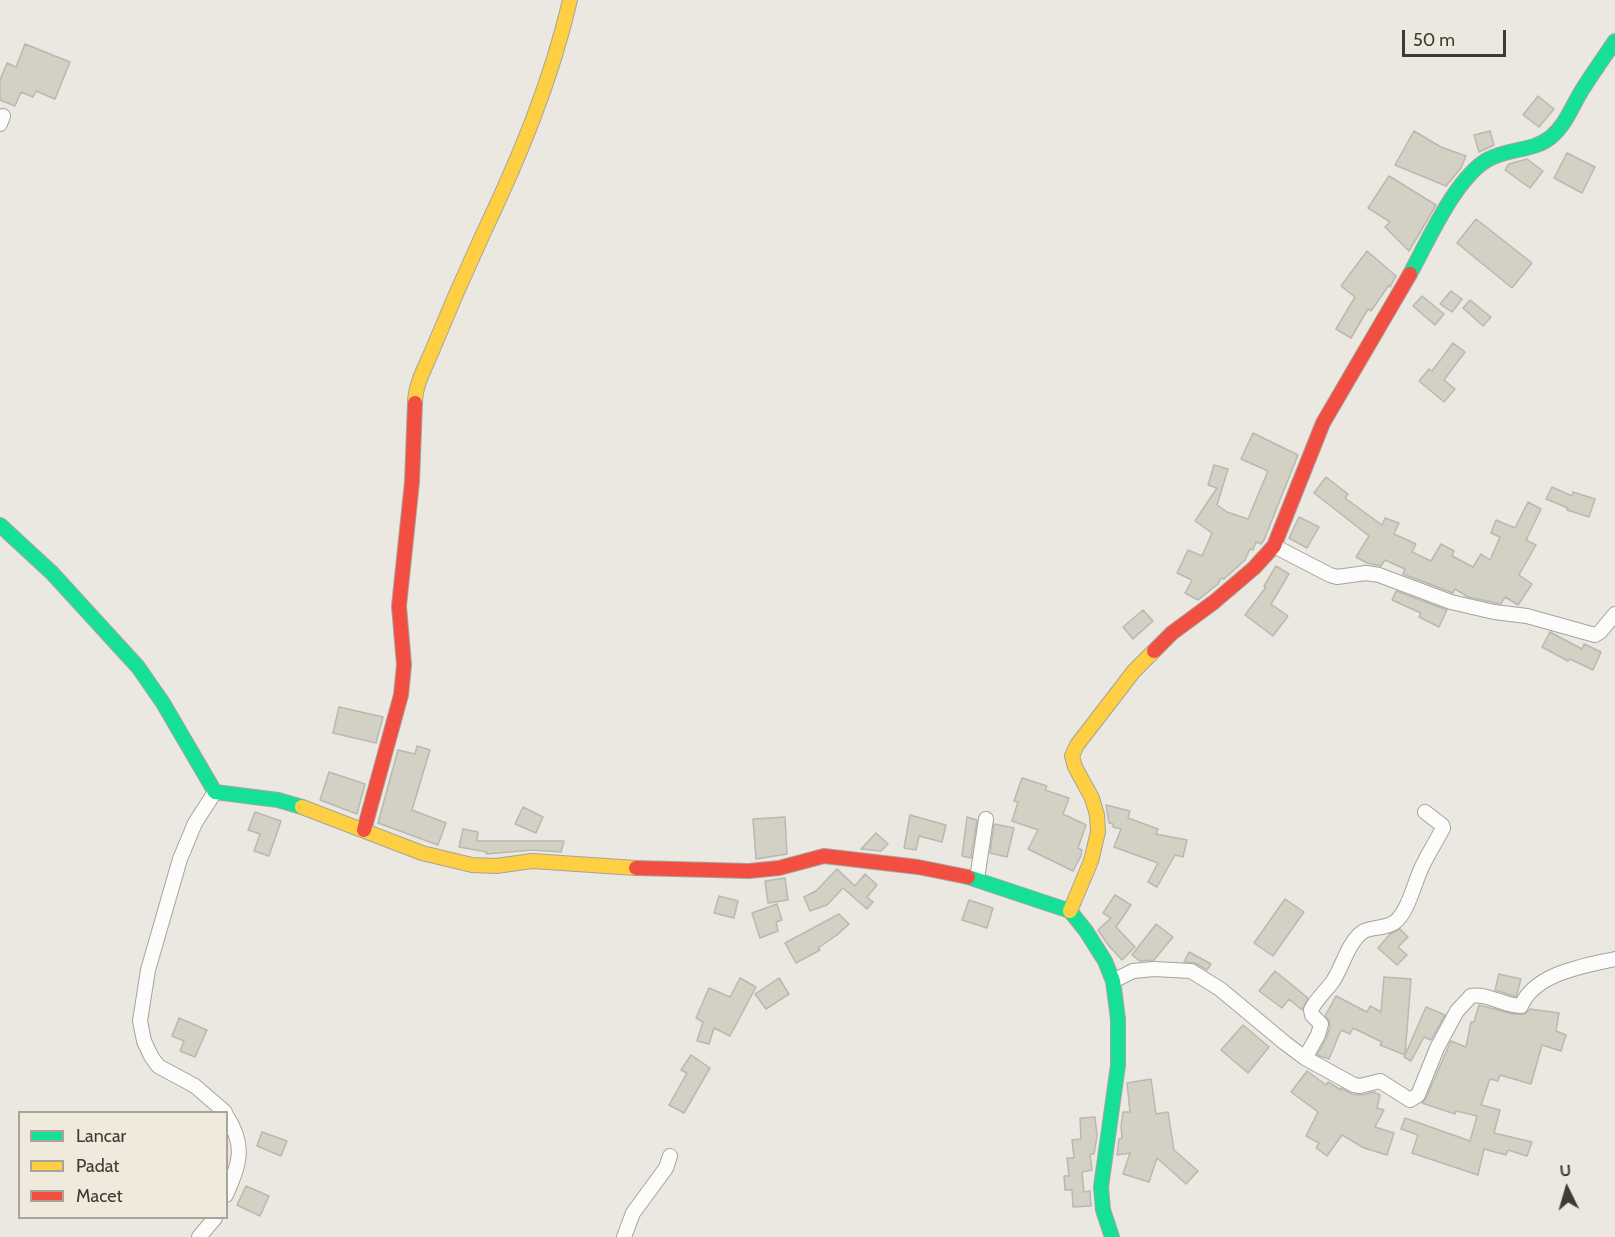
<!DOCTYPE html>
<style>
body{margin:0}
#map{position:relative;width:1615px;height:1237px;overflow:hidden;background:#eae8e0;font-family:Cabin,sans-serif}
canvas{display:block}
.legend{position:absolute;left:18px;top:1111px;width:210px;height:108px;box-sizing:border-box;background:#efeadb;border:2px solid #a8a499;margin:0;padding:8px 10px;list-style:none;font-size:18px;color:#3d3b35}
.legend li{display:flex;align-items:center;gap:12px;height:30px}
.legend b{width:30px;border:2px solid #a8a499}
.north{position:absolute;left:1537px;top:1159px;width:60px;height:60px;-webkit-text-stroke:4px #efeadb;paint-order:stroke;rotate:355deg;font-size:16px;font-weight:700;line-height:24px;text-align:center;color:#3d3b35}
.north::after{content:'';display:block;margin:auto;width:21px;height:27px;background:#3d3b35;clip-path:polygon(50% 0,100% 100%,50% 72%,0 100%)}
.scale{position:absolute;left:1402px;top:30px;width:104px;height:27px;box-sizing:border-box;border:3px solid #3d3b35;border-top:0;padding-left:8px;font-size:18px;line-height:21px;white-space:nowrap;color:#3d3b35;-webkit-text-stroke:4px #efeadb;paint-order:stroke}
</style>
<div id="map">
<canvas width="1615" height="1237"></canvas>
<ul class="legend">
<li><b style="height:8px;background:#16e098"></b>Lancar</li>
<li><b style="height:8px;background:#ffcf43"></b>Padat</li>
<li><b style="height:8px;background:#f24e42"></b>Macet</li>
</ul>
<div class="north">U</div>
<div class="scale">50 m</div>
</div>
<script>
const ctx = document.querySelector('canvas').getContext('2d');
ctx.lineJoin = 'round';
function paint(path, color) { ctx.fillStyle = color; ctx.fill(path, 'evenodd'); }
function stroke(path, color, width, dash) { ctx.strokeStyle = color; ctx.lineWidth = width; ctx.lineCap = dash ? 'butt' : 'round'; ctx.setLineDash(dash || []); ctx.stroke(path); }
const building = new Path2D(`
 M25,44L70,62L55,99L36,91L33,97L21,92L15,106L0,100V80L7,63L16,67Z
 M1538,96L1554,109L1539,127L1523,115Z
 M1414,131L1441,147L1466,156L1461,168L1446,186L1395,165Z
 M1490,131L1494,145L1479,152L1474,135Z
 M1567,153L1595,167L1582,193L1554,178Z
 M1527,159L1543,171L1530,188L1505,170L1509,164Z
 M1389,176L1436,205L1409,251L1385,227L1390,222L1368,208Z
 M1476,219L1532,263L1512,288L1457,243Z
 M1367,251L1396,276L1390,287L1389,285L1371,311L1368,309L1351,338L1336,329L1355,297L1341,286Z
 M1451,291L1462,299L1452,312L1440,304Z
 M1422,296L1444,314L1435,325L1413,306Z
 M1470,300L1491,317L1483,326L1463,308Z
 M1453,343L1465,352L1444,380L1455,389L1444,402L1419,381L1429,369L1432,371Z
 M1253,433L1298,455L1264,540L1261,544L1256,542L1253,550L1250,549L1245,560L1224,579L1221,578L1218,584L1198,600L1185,593L1192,580L1177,573L1188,550L1202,556L1212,533L1195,521L1217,488L1208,485L1214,465L1228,469L1217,505L1227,512L1248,519L1268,471L1241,459Z
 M1326,477L1348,494L1345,498L1382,525L1385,518L1399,523L1394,534L1416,544L1412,552L1431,561L1441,544L1454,551L1452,556L1473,567L1481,554L1490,560L1500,537L1491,533L1496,520L1515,528L1528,502L1541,509L1526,540L1536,545L1519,575L1532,584L1518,605L1505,597L1501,604L1496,603L1468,597L1455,589L1453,593L1403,574L1405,569L1385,560L1381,566L1367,563L1356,557L1369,536L1314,493Z
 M1552,487L1572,496L1573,492L1595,499L1589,517L1567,510L1568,508L1546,499Z
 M1299,517L1319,527L1307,548L1289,538Z
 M1276,566L1289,574L1271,604L1288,616L1273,636L1245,615L1266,587L1264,586Z
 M1396,591L1447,610L1439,627L1419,617L1421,613L1392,600Z
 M1143,610L1153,621L1133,639L1123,627Z
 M1550,632L1582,649L1584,644L1601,652L1593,670L1570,659L1568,661L1542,647Z
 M339,707L383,717L376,743L333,733Z
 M417,746L430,750L412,810L446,823L438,845L378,823L398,750L415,754Z
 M329,772L365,784L357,814L320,800Z
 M1022,778L1047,786L1045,790L1069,798L1063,814L1086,825L1078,848L1082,850L1081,856L1073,871L1028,849L1038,830L1012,821L1018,802L1014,801Z
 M1106,805L1130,811L1128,818L1158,829L1156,834L1187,840L1183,857L1175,855L1157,887L1148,882L1158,863L1114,847L1121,829L1113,827V824L1109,823Z
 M523,807L543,817L536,833L515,824Z
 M255,812L281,821L269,856L254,851L260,834L248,830Z
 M910,815L946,825L942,842L919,836L916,850L904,848Z
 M785,817L787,854L756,859L753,819Z
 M967,817L977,820L971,858L962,856Z
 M994,824L1014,828L1007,857L990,853Z
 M463,829L478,832L477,841H564L561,852L533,850L486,854L487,852L459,847Z
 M876,833L888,844L881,851L861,849Z
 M837,869L855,886L865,874L877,885L867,897L873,902L867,909L843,888L827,905L810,911L804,897L816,891Z
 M785,878L788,900L768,903L765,881Z
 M1115,895L1131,905L1116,927L1135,947L1122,960L1109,946L1098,930L1111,918L1103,913Z
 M719,896L738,901L734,918L714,913Z
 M1285,899L1304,912L1273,956L1254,943Z
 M969,900L993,908L987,928L962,920Z
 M777,904L782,920L776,922L778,931L760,938L752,913Z
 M839,914L849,924L837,935L818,948L820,950L796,963L785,943Z
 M1156,924L1173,937L1154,960L1140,961L1132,955Z
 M1400,929L1408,937L1398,947L1407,955L1397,965L1378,948L1390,934Z
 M1189,952L1211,964L1207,970L1195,963L1184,962Z
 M1275,971L1308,998L1302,1010L1289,999L1282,1008L1259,991Z
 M1499,974L1521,979L1516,997L1495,990Z
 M1384,977L1411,979L1405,1055L1426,1007L1445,1015L1431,1040L1424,1037L1411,1061L1404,1057L1405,1055L1380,1045L1382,1042L1353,1028L1350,1034L1341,1030L1329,1059L1317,1055L1326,1039L1330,1026L1329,1021L1325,1016L1336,996L1367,1012L1370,1006L1381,1012Z
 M740,978L756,987L730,1036L714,1028L709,1044L697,1041L703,1022L696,1018L709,988L730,997Z
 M779,978L789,994L766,1009L755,994Z
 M1479,1005L1514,1014H1524L1530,1009L1559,1013L1556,1031L1566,1035L1561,1051L1542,1045L1531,1084L1500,1075L1498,1081L1490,1079L1481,1105L1500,1110L1494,1133L1532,1142L1527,1156L1508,1150L1506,1155L1484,1149L1478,1175L1412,1153L1418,1135L1401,1129L1405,1118L1470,1141L1477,1116L1456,1111L1455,1114L1422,1103L1426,1098L1451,1041L1466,1047L1471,1022H1474Z
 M179,1018L207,1030L195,1057L180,1051L184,1041L172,1036Z
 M1243,1025L1269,1047L1248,1073L1221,1050Z
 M691,1055L710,1068L684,1113L669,1105L687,1073L681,1070Z
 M1307,1071L1326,1085L1328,1082L1341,1090V1088L1352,1094L1362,1095L1374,1092L1380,1095L1377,1108L1384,1110L1375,1127L1394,1133L1387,1155L1364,1148L1342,1135L1327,1156L1316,1148L1319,1143L1306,1136L1318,1112L1291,1092Z
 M1151,1079L1156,1114L1168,1112L1174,1150L1198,1171L1186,1184L1157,1158L1149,1182L1123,1174L1130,1153L1117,1155L1119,1139L1122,1138L1121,1126L1123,1112H1130L1127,1083Z
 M1095,1117L1097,1136L1094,1154H1090L1092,1170L1082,1172L1084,1192L1090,1191L1091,1206L1073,1207L1072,1190H1065L1064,1176H1069L1067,1158H1074L1072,1140L1081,1139L1080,1118Z
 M262,1132L287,1141L281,1156L257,1146Z
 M246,1186L269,1196L260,1216L237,1205Z`);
const street = new Path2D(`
 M0,124L3,116
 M1274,546L1330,575L1337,577L1366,573L1379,575L1451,602L1494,612L1527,616L1595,635L1600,632L1615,614
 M215,792L195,823L180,859L148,970L140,1021L144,1041L151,1056L158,1066L195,1086L225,1112
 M977,879L986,819
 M1113,981L1133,971L1154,969L1191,971L1220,989L1285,1043L1305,1058L1354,1085L1360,1086L1380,1081L1410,1100L1418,1095L1437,1048L1457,1011L1471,996C1489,993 1503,1006 1521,1006C1535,973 1584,966 1615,959
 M1305,1058L1318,1035L1321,1024L1312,1015L1311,1010C1317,998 1326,991 1333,981C1343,966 1347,945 1361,933C1369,926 1384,930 1395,922C1408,912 1414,884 1421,869C1427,855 1436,842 1443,828L1442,825L1425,812
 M226,1115C246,1145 240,1163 226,1195
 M199,1237L215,1218
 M624,1237L633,1213L666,1168L670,1156`);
const fast = new Path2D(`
 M1410,274C1428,241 1455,179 1487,160C1507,148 1533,152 1551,137C1567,124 1573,103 1584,87C1594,71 1605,56 1615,41
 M0,525L52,573L138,667L163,703L215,792L278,800L302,807
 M968,877L1070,911L1086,931L1105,961L1113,981L1118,1019V1065L1101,1187L1103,1210L1112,1237`);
const slow = new Path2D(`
 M415,403C415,385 425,368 432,351C448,312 465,273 483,234C519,158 551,82 570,0
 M302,807L422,853L472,865L496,866L532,861L636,868
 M1070,911L1091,861L1098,832L1097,815L1092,798L1075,767L1072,756L1077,745L1134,671L1154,651`);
const jam = new Path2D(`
 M1154,651L1172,633L1214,602L1254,568L1274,546L1323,423L1410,274
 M364,830L401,695L404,665L399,606L412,482L415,403
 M636,868L749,871L779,868L824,856L918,867L968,877`);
paint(building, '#d3d0c4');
stroke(building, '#b9b8b1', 1.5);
stroke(street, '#a5a49d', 16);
stroke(fast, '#a5a49d', 16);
stroke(slow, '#a5a49d', 16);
stroke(jam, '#a5a49d', 16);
stroke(street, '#fcfcfa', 14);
stroke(fast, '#16e098', 14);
stroke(slow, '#ffcf43', 14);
stroke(jam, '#f24e42', 14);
</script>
